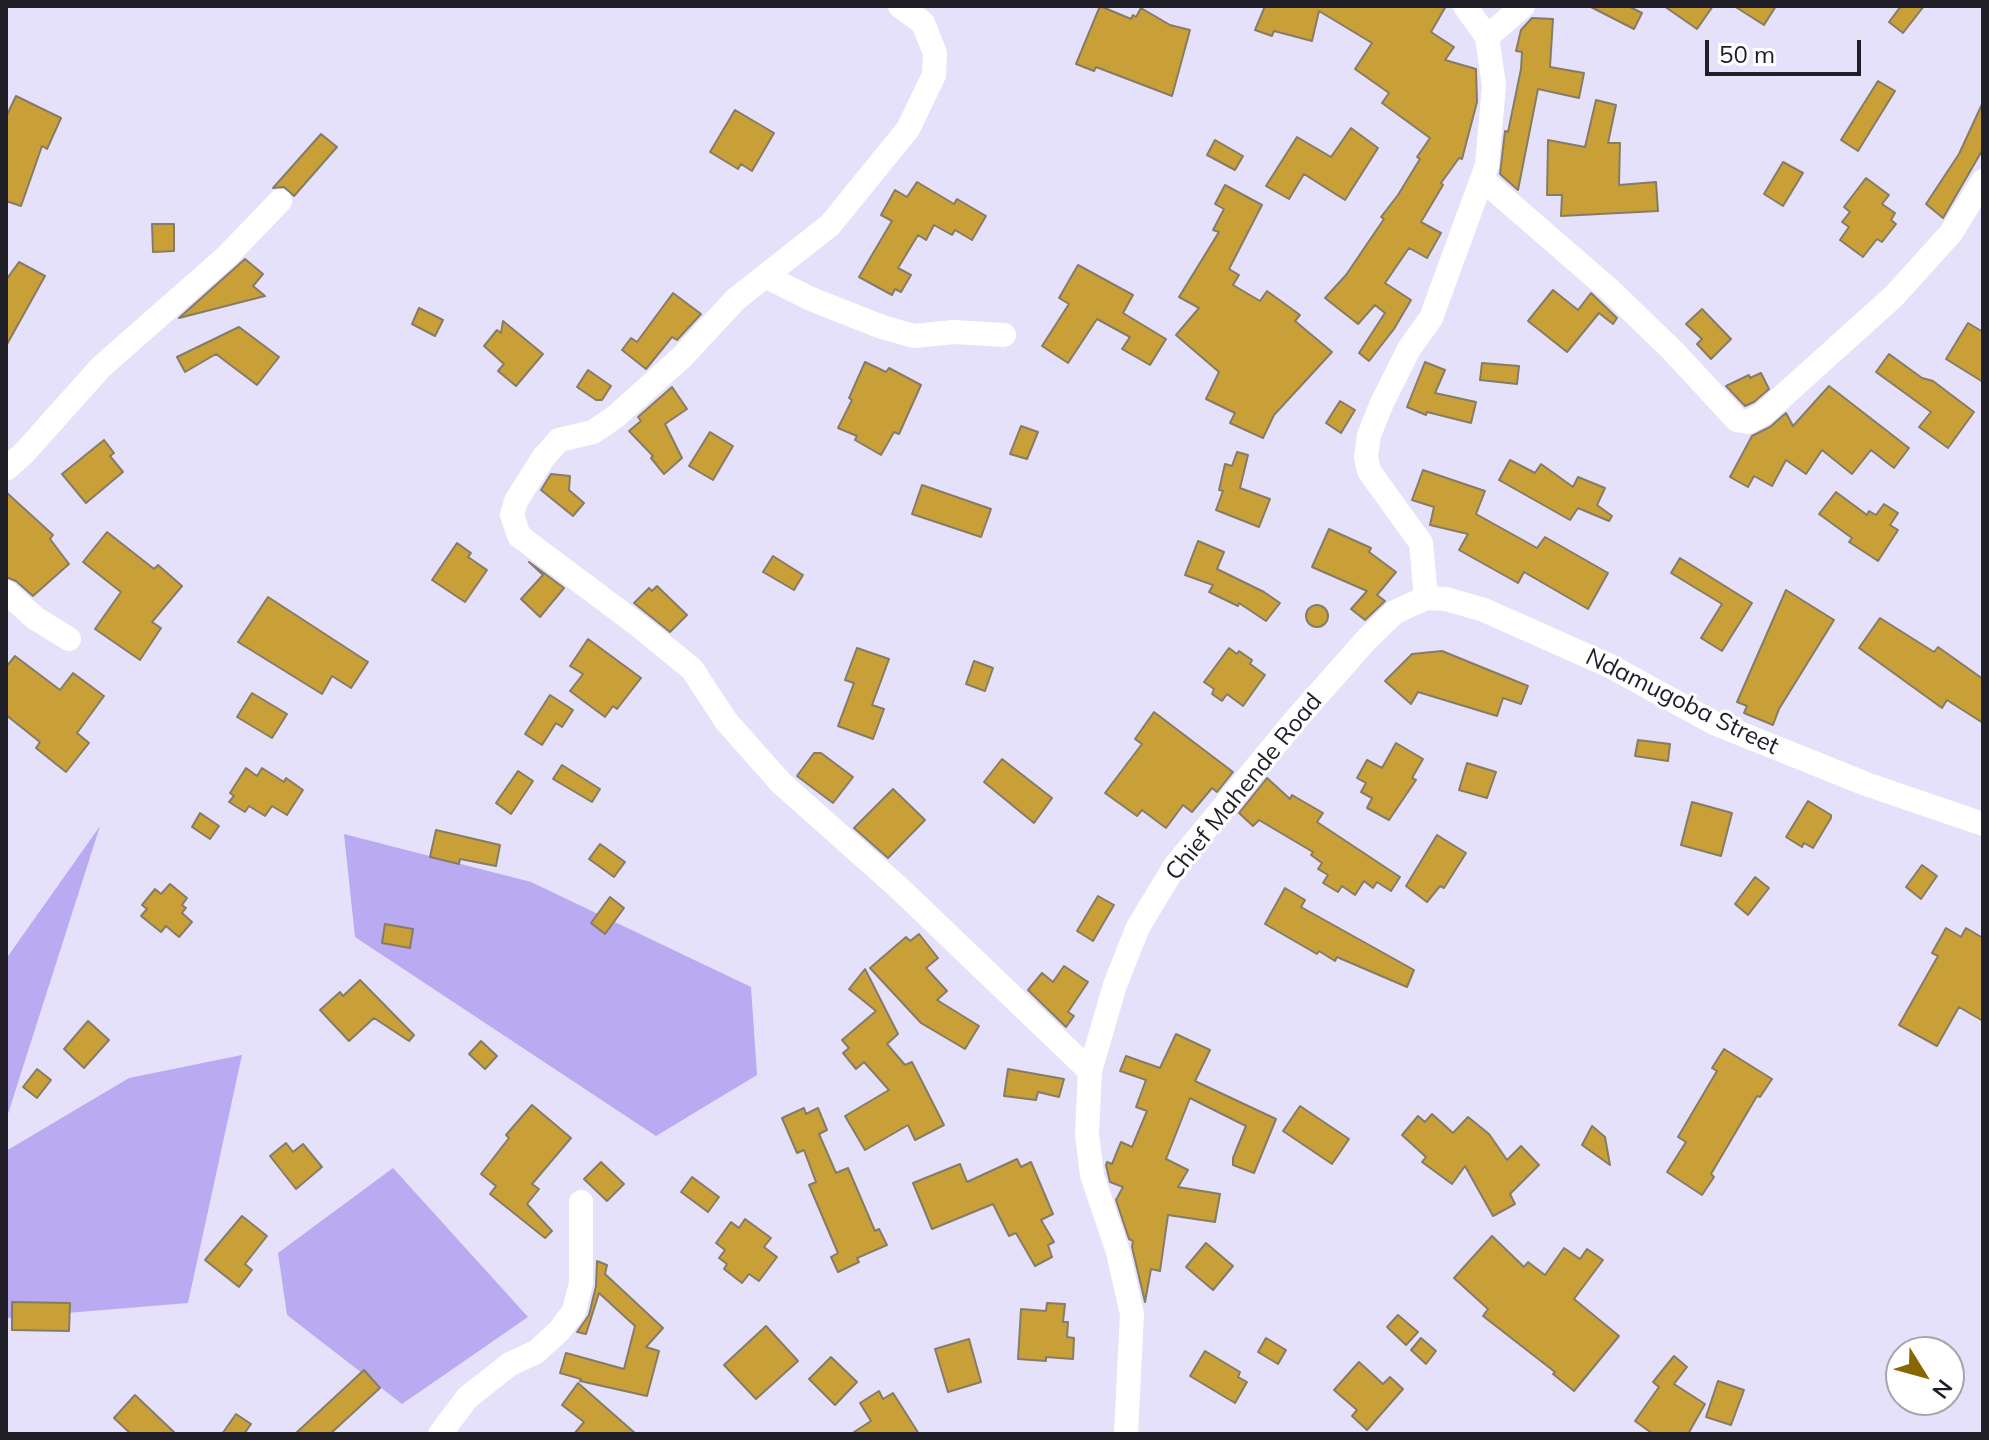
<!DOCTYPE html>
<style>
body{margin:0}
#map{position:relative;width:1989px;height:1440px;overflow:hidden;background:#e6e1fa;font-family:Mulish,sans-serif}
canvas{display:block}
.frame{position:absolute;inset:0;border:8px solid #201e27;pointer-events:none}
.north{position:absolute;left:1885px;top:1336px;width:80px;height:80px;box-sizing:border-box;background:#fff;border:2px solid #a6a5a9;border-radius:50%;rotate:127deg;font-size:22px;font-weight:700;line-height:32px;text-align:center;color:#201e27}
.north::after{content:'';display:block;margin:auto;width:28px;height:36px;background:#886602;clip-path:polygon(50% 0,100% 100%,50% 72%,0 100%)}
.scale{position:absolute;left:1705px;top:40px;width:156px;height:36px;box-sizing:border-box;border:4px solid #201e27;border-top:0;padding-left:10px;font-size:24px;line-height:28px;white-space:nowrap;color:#201e27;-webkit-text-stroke:6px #fff;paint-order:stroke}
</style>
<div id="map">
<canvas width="1989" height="1440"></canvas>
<div class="frame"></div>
<div class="north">N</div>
<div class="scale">50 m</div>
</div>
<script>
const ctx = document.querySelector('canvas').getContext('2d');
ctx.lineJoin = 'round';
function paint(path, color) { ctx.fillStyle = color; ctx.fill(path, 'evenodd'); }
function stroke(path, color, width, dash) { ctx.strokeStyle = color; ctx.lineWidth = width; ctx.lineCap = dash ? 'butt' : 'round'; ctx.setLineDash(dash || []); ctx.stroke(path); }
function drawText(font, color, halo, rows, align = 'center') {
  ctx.font = font + ' Mulish,sans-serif'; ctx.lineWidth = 6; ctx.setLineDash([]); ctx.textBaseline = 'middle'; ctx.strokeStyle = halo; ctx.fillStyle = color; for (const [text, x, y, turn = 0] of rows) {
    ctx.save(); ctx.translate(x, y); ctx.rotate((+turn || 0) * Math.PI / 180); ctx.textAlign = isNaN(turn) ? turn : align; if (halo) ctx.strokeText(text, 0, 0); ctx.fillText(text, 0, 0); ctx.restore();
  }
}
const forest = new Path2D(`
 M100,826L6,1120V959Z
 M344,834L531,882L751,987L757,1075L656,1136L355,937Z
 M242,1055L188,1303L6,1318V1151L129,1078Z
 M393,1168L528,1317L402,1404L287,1315L278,1253Z`);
const building = new Path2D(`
 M1100,6L1131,19L1133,15L1136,17L1141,8L1170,25L1190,30L1172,96L1096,67L1094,71L1076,64Z
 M1265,6H1446L1431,32L1454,47L1445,60L1476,69L1477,102L1462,159L1459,158L1441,183L1443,185L1421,222L1441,233L1427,258L1409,248L1385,283L1411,300L1394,329L1369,361L1359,353L1385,313L1375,305L1358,324L1325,298L1346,275L1384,219L1381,217L1398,195L1420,159L1417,157L1430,138L1382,103L1389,93L1355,69L1372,43L1319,11L1312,41L1274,31L1272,36L1255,30Z
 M1589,6H1628L1642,13L1634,29Z
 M1664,6H1713L1697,29Z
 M1734,6H1776L1764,25Z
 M1901,6H1924L1903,33L1889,22Z
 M1532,18L1553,19L1550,67L1584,73L1579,98L1538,89L1518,190L1500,174L1505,131L1508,132L1521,69L1522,52L1516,51L1521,30Z
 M1878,81L1895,91L1858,151L1841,140Z
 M16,96L61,118L47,149L42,146L21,206L6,201V117Z
 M1596,100L1616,105L1608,143H1620L1619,185L1656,182L1658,211L1561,216L1562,195H1547L1548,140L1585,147Z
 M1983,102V149L1943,218L1926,204L1959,154Z
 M735,110L774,133L752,171L741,164L738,169L710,152Z
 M1351,128L1378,148L1345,200L1304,174L1289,199L1266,186L1297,137L1331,157Z
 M321,134L337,147L294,196L284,187L273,188Z
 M1215,140L1243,156L1235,170L1207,155Z
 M1783,162L1803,173L1783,206L1764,194Z
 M1866,178L1889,195L1882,204L1895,213L1891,220L1896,224L1882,242L1877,239L1863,257L1840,240L1849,227L1842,222L1850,212L1844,207Z
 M917,182L954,204L957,199L986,216L972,240L955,230L952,235L934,225L926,240L918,235L898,268L911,275L901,292L895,289L892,295L859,277L892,221L881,215L895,190L907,197Z
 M1225,185L1262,205L1229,269L1239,275L1233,285L1260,301L1267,291L1300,315L1295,321L1332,352L1274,415L1263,438L1230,423L1235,413L1206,399L1219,372L1176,335L1199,308L1179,297L1219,232L1213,230L1224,209L1215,204Z
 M152,224H174V251L153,252Z
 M245,259L263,274L253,286L265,296L179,318Z
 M19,262L45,276L6,346V280Z
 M1078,265L1133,295L1123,313L1166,339L1150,365L1122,349L1130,337L1097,319L1068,363L1042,346L1069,304L1059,298Z
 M1553,290L1578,310L1591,293L1617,318L1613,324L1599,313L1567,352L1528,321Z
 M673,293L701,314L677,340L672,337L646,369L622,350L631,338L637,342Z
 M419,308L443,320L435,336L412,324Z
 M1702,309L1731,339L1711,359L1697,344L1702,339L1686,324Z
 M503,321L543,354L516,386L498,371L504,364L484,346L497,330L501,333Z
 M1968,323L1983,332V382L1946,359Z
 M239,327L279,357L257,385L216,354L185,372L177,357Z
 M1889,354L1922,378L1933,381L1974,412L1948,448L1919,427L1931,412L1876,372Z
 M865,362L886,372L889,368L921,385L899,434L894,432L881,455L855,440L857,436L838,428L852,400L849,398Z
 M1425,362L1445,370L1435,393L1476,402L1471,423L1427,412L1426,415L1407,407Z
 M1482,363L1519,366L1517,384L1480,380Z
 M588,370L611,386L602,400H596L577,387Z
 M1761,373L1769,389L1754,402L1745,406L1726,386L1749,375L1750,378Z
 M1829,386L1909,448L1894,468L1871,450L1852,474L1822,450L1806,474L1786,460L1772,486L1754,476L1748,487L1730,477L1752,436L1770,427L1786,413L1793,426Z
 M672,387L687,409L665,424L682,458L664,474L651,458L653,456L629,431L641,421L638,417Z
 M1340,401L1355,410L1341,433L1326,423Z
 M1021,426L1038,432L1027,459L1010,454Z
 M710,432L733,446L713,480L689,466Z
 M104,440L114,453L110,456L123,472L86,503L62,474Z
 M1237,452L1248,455L1240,488L1270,499L1259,527L1216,510L1223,491L1219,490L1225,464L1232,466Z
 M1510,460L1535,473L1541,464L1573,487L1578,477L1605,488L1597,505L1612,516L1609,521L1578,508L1570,520L1499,480Z
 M1423,470L1485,491L1476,514L1537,548L1545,537L1608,573L1588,609L1524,572L1518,583L1459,550L1468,534L1430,525L1434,507L1412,500Z
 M551,474L570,476L569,490L584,503L573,516L541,490Z
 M922,485L991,509L981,537L912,514Z
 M6,492L53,535L50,539L69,564L33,596L16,581L6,577Z
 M1836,492L1867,515L1869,511L1876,515L1884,504L1898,513L1890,525L1898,530L1878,561L1849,542L1852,538L1819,514Z
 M1329,529L1371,548L1369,552L1396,572L1377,595L1385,601L1365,620L1351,609L1367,591L1312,567Z
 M107,532L154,569L158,565L182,586L152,622L161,628L140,660L95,629L121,592L83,562Z
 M1198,541L1224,552L1217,569L1264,592L1280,603L1266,621L1239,603L1238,606L1209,592L1213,585L1185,575Z
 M457,543L471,553L468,557L487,570L465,602L432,580Z
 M773,556L803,575L794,590L763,572Z
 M1680,558L1752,603L1722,651L1701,638L1722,604L1671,573Z
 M529,562L564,588L540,617L521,599L543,575Z
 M657,586L687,615L670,632L634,603L649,588L652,591Z
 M1786,590L1834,620L1779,709L1773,725L1744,713L1747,706L1737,702Z
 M268,597L368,662L351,688L332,676L322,694L238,642Z
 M1306 616a11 11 0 1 1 22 0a11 11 0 1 1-22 0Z
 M1880,618L1934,652L1938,647L1983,679V723L1947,700L1942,708L1859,648Z
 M588,639L641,678L617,709L613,706L605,717L570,691L583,674L570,666Z
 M857,648L889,659L872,705L884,709L873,739L838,726L854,683L845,680Z
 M1229,648L1237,654L1239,651L1252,660L1250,664L1265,675L1243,706L1227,694L1222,701L1212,694L1214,689L1204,682Z
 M1442,651L1528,686L1521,704L1503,698L1497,716L1418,692L1411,704L1385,681L1412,654Z
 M15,656L60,690L73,673L104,696L77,733L89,743L66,772L36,748L40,742L6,715V667Z
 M974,661L993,668L985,691L966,684Z
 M252,693L287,714L272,738L237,717Z
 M550,695L573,710L562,727L556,723L542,745L525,734Z
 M1154,712L1233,772L1217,792L1212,788L1192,812L1183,805L1166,828L1142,810L1137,816L1105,793L1142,744L1135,739Z
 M1638,740L1670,744L1668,761L1635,756Z
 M1396,743L1423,759L1412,778L1416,780L1389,820L1367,808L1372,798L1361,792L1366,783L1357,778L1367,760L1382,768Z
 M814,753H821L853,777L833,803L797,776Z
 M1002,759L1052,798L1034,823L984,782Z
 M1467,763L1496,772L1487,798L1459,790Z
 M562,765L600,789L592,802L553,779Z
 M246,768L257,776L262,768L284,782L286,778L303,790L287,815L272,806L265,816L249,806L245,812L229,802L234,796L230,793Z
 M518,771L533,781L511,814L496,803Z
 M1267,778L1290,799L1292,795L1323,813L1317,822L1400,877L1391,891L1377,882L1373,888L1364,881L1355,895L1342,886L1338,892L1323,883L1328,875L1318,869L1322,863L1311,855L1313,852L1259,820L1253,826L1239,813Z
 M893,789L925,820L888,858L854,828Z
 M1808,801L1831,815V818L1813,848L1804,843L1802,847L1786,837Z
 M1692,802L1732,813L1721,856L1681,845Z
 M200,813L219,826L210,839L192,827Z
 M436,830L500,845L496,866L460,859L459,864L430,857Z
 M1437,835L1466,853L1444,888L1440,886L1427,902L1406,886Z
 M600,844L625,862L614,877L589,859Z
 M1922,865L1937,876L1921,899L1906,887Z
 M1755,877L1769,888L1748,915L1735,904Z
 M170,884L187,898L182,905L186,908L182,913L192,922L179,937L166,926L161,932L141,916L147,909L142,905L155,889L161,894Z
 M1285,888L1305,900L1301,907L1414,970L1407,987L1337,957L1335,961L1319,951L1317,954L1265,924Z
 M1098,896L1114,905L1093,941L1077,931Z
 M610,897L624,908L605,934L591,923Z
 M385,924L413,929L410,948L382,943Z
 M1946,928L1961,937L1966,928L1983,938V1021L1959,1007L1937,1046L1899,1025L1938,956L1932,953Z
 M919,934L938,958L926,968L947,991L937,1000L979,1026L965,1049L921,1023L870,968L906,937L910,941Z
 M1064,966L1088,982L1068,1012L1074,1016L1066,1027L1028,990L1042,973L1053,982Z
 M865,969L898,1034L887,1044L905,1065L912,1062L944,1125L915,1140L908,1125L865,1150L845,1116L889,1090L864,1062L856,1069L843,1053L849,1048L842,1040L876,1011L849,989Z
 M360,980L414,1035L409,1041L374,1018L349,1041L320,1010L340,992L343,996Z
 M88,1021L109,1040L84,1068L64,1049Z
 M1176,1034L1210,1050L1195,1081L1276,1119L1254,1173L1233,1165V1158L1246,1126L1190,1098L1166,1159L1188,1170L1178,1187L1220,1194L1215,1222L1168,1215L1160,1271L1151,1269L1145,1302L1132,1247L1133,1241L1129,1239L1116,1200L1123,1187L1110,1182L1106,1165L1107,1162L1112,1164L1121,1142L1132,1147L1147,1111L1136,1107L1146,1080L1120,1071L1126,1056L1160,1068Z
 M481,1041L497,1056L485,1069L469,1054Z
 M1724,1049L1772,1079L1760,1097L1757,1096L1711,1174L1714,1177L1702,1195L1667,1172L1686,1142L1678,1137L1717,1071L1712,1068Z
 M37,1069L51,1080L37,1098L23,1087Z
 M1008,1069L1064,1079L1059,1097L1038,1092L1036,1100L1004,1096Z
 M532,1105L571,1138L532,1184L539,1189L527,1204L552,1231L545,1238L490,1194L496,1186L481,1174L509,1138L506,1135Z
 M1300,1106L1349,1139L1332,1164L1283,1131Z
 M804,1108L806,1114L818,1108L827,1130L819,1134L836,1173L848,1168L875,1231L879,1229L887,1245L857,1258L859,1262L838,1272L831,1257L838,1253L809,1185L816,1182L804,1150L797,1153L782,1118Z
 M1432,1114L1453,1133L1468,1117L1489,1134L1507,1160L1521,1146L1539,1165L1510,1194L1515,1204L1493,1216L1465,1166L1452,1184L1422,1162L1426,1157L1402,1135L1418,1116L1425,1122Z
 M1592,1126L1605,1137L1610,1165L1582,1145Z
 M286,1143L293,1152L303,1144L322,1167L296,1189L270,1156Z
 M1017,1159L1021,1167L1031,1162L1053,1214L1041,1220L1054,1242L1048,1245L1052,1257L1035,1266L1016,1233L1009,1236L993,1204L932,1229L913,1183L960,1164L967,1182Z
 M601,1162L624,1184L607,1201L584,1179Z
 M692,1177L719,1197L708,1212L681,1192Z
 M242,1216L267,1236L245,1264L252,1270L239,1287L205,1260Z
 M745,1219L771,1238L764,1247L777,1257L759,1281L749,1274L742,1283L724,1269L727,1264L719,1258L725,1250L716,1243L731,1222L739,1228Z
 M1492,1236L1524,1267L1528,1262L1545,1275L1564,1248L1580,1259L1587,1249L1603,1260L1574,1299L1619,1336L1574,1391L1553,1374L1555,1372L1483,1316L1488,1309L1454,1278Z
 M1206,1243L1233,1266L1213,1290L1186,1267Z
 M597,1261L607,1265L605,1274L663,1328L646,1347L659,1351L647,1396L580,1381L581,1379L560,1373L566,1353L624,1369L635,1326L599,1293L586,1334L577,1332L589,1315L596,1286Z
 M12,1302L70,1303L69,1331L12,1330Z
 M1047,1303L1065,1304L1063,1322H1068L1067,1337L1074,1338L1073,1359L1046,1357V1361L1018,1359L1021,1309L1046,1311Z
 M1398,1315L1418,1332L1406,1345L1387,1327Z
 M766,1326L798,1361L756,1399L724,1365Z
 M1266,1338L1286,1350L1278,1364L1258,1352Z
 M1421,1338L1436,1351L1426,1364L1411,1350Z
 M969,1339L981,1382L948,1392L935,1349Z
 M1205,1351L1240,1372L1238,1377L1247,1382L1235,1403L1190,1376Z
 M1674,1356L1687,1367L1674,1384L1705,1404L1688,1434H1653L1635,1421L1659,1387L1653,1382Z
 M831,1357L857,1382L835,1405L809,1379Z
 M1359,1362L1383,1384L1390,1377L1403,1389L1367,1430L1352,1416L1357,1410L1334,1390Z
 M364,1370L380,1388L330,1434H295Z
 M1718,1381L1744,1390L1731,1425L1706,1417Z
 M578,1383L636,1434H574L584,1422L562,1405Z
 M879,1391L883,1399L893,1393L919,1434H851L871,1421L860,1403Z
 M135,1395L176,1434H131L114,1418Z
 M236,1414L251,1424L244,1434H222Z`);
const street = new Path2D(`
 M900,6L923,23L935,53L934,75L908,129L830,225L736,299L682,357L615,417L593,432L559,440L543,458L516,501L512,515L519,536L638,625L692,669L726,721L781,783L899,888L1090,1071
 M1487,37L1523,6
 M1483,180L1611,291L1673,351L1737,420L1748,422L1763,414L1894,296L1951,233L1983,181
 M767,277L811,299L882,327L914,336L954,332L1004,335
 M6,469L24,453L101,367L226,257L280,201
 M6,592L35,618L69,639
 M1426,598L1421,543L1369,471L1366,457L1369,435L1382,403L1409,349L1431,318L1487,165L1494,85L1487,37L1465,6
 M440,1434L467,1398L510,1364L536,1352L559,1331L574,1311L581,1283V1202
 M1126,1434L1132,1314L1118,1252L1092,1175L1087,1134L1090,1071L1115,985L1138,927L1175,866L1298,717L1368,638L1395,612L1426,598L1446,599L1484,610L1610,666L1714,723L1866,784L1983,824`);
const streetNames = [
 ["Ndamugoba Street",1682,702,26],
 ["Chief Mahende Road",1244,787,-51]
];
paint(forest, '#baaaf1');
paint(building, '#c99f38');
stroke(building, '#867c66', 2);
stroke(street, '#fff', 24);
drawText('24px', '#201e27', '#fff', streetNames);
</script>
